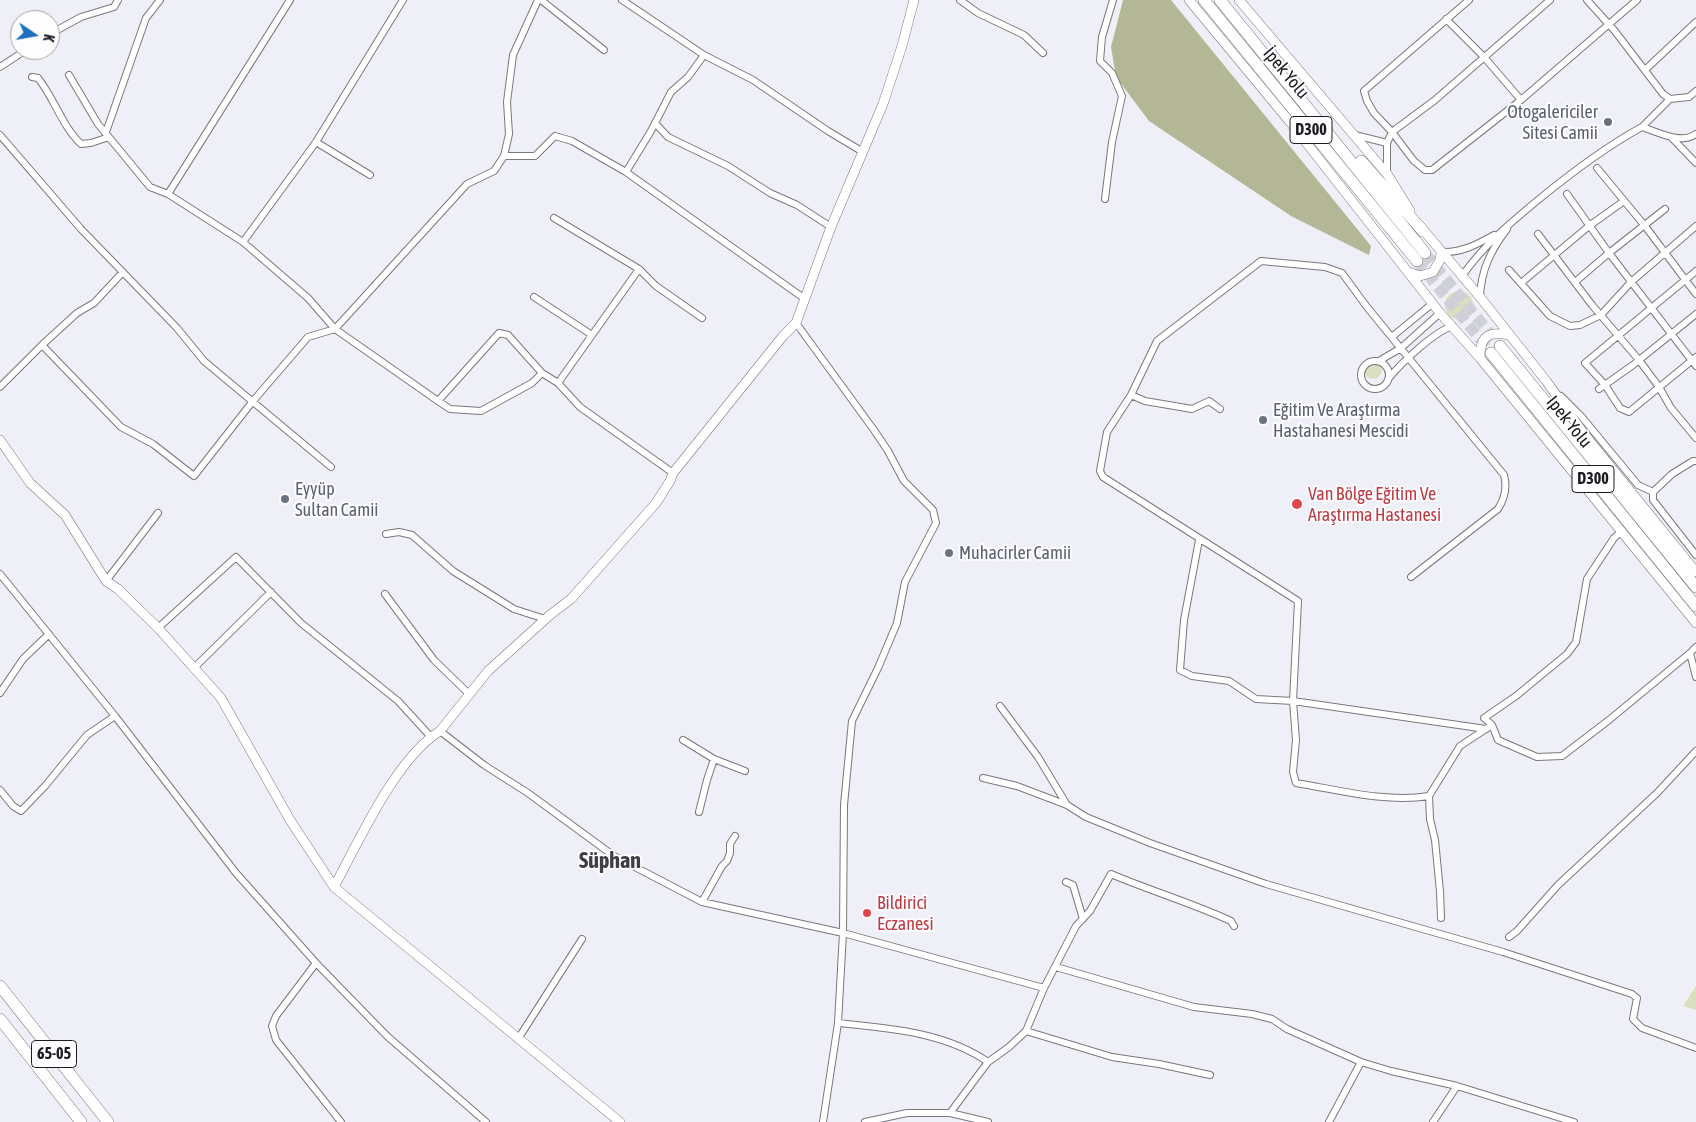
<!DOCTYPE html>
<meta charset="utf-8">
<style>
body{margin:0}
#map{position:relative;width:1696px;height:1122px;overflow:hidden;background:#efeff7;font-family:"Asap Condensed",sans-serif}
canvas{display:block}
.north{position:absolute;left:10px;top:10px;width:50px;height:50px;box-sizing:border-box;background:#fdfdff;border:1px solid #a3a3a5;border-radius:50%;rotate:102deg;font-size:14px;font-weight:700;line-height:20px;text-align:center;color:#1c1c1f}
.north::after{content:'';display:block;margin:auto;width:18px;height:22px;background:#1c6fbd;clip-path:polygon(50% 0,100% 100%,50% 72%,0 100%)}
</style>
<div id="map">
<canvas width="1696" height="1122"></canvas>
<div class="north">K</div>
</div>
<script>
const ctx = document.querySelector('canvas').getContext('2d');
ctx.lineJoin = 'round';
function paint(path, color) { ctx.fillStyle = color; ctx.fill(path, 'evenodd'); }
function stroke(path, color, width, dash) { ctx.strokeStyle = color; ctx.lineWidth = width; ctx.lineCap = dash ? 'butt' : 'round'; ctx.setLineDash(dash || []); ctx.stroke(path); }
function drawText(font, color, halo, rows, align = 'center') {
  ctx.font = font + ' "Asap Condensed",sans-serif'; ctx.lineWidth = 4; ctx.setLineDash([]); ctx.textBaseline = 'middle'; ctx.strokeStyle = halo; ctx.fillStyle = color; for (const [text, x, y, turn = 0] of rows) {
    ctx.save(); ctx.translate(x, y); ctx.rotate((+turn || 0) * Math.PI / 180); ctx.textAlign = isNaN(turn) ? turn : align; if (halo) ctx.strokeText(text, 0, 0); ctx.fillText(text, 0, 0); ctx.restore();
  }
}
const green = new Path2D(`
 M1445 305a14 14 0 1 1 28 0a14 14 0 1 1-28 0Z
 M1364 370a9 9 0 1 1 18 0a9 9 0 1 1-18 0Z
 M1696,986V1010L1683,1006Z`);
const forest = new Path2D(`
 M1123,0H1171L1371,246L1369,255L1291,216L1149,121L1116,77L1111,47Z`);
const highwayTunnel = new Path2D(`
 M1425,253L1500,346
 M1417,261L1491,353`);
const street = new Path2D(`
 M541,0L604,50
 M622,0L704,55L753,80L828,131L863,152
 M960,0L978,13L1024,35L1043,53
 M1469,0L1364,91L1367,101L1374,113L1392,132L1414,161L1425,170H1432L1521,100L1637,0
 M1587,0L1614,30L1663,94L1670,99L1689,97L1696,91
 M1446,19L1484,57L1521,100
 M50,34L81,17L114,7L118,0
 M0,67L26,50
 M1645,70L1696,22
 M69,75L98,124L150,187L168,194L243,242L308,298L335,329L438,401L450,409L481,411L532,383L542,373L558,383L639,269
 M32,77L38,78C54,98 62,126 81,144L91,143L109,137
 M655,123L668,137L728,166L770,193L797,205L831,227
 M1642,127L1670,99
 M106,132L146,18L160,0
 M0,135L81,229L177,328L204,361L331,467
 M1355,135L1387,143V174
 M1671,137L1696,163
 M316,142L370,175
 M1387,143L1392,132L1435,100L1550,0
 M504,156H535L555,136L572,141L626,172L805,299
 M1597,168L1645,226L1696,294
 M626,172L651,131L671,92L688,77L704,55
 M168,194L290,0
 M1567,194L1609,253L1696,366
 M1105,199L1112,142L1122,96L1112,73L1100,61L1102,37L1113,0
 M554,218L639,269L656,286L702,318
 M1538,234L1592,305L1639,360L1659,387L1671,408L1696,438
 M243,242L316,142L403,0
 M1441,252C1461,253 1476,245 1494,235
 M1509,270L1550,316L1570,326L1580,325L1601,315L1631,282L1696,226
 M1696,271L1585,363L1605,385L1620,408L1629,412L1696,357
 M1462,276C1484,245 1509,224 1538,200C1571,173 1605,147 1642,127C1658,132 1681,145 1696,134
 M1575,282L1609,253L1665,209
 M1521,283L1589,226L1624,201
 M534,297L592,335
 M1480,297C1481,270 1491,250 1507,229
 M796,323L874,430L888,451L904,481L933,510L936,523L905,582L897,623L878,668L852,721L844,805L843,933L838,1023L823,1122
 M1393,336L1433,303
 M42,345L77,313L94,303L122,273
 M1361 375a14 14 0 1 1 28 0a14 14 0 1 1-28 0Z
 M1379,361L1401,348L1440,313
 M1389,378C1401,363 1435,331 1453,326
 M558,383L580,407L673,473
 M0,387L42,345L121,427L153,444L194,476L253,401L308,337L335,329L467,184L494,171L504,156L509,134L507,102L513,55L538,0
 M1599,389L1633,365L1696,314
 M1131,395L1145,401L1192,409L1209,401L1220,409
 M1561,396L1581,416L1638,485L1653,492
 M438,401L499,333L508,335L542,373
 M1696,461H1693L1672,474L1653,492V500L1696,555
 M386,534L399,532L412,535L453,571L514,609L545,619
 M1199,540L1184,620L1180,670L1192,676L1229,681L1256,699L1293,701L1486,729
 M0,574L115,716L236,873L316,963L387,1036L486,1122
 M1411,577L1498,509C1505,498 1507,486 1504,475L1367,307L1342,273L1325,267L1261,261L1157,341L1131,395L1107,432L1100,471L1103,477L1298,601L1293,701L1296,740L1293,772L1296,783C1339,790 1386,803 1429,796
 M106,581L158,513
 M385,594L434,660L469,694
 M158,628L236,557L301,623L398,701L431,737
 M1696,647L1690,653L1696,677
 M194,668L271,592
 M0,693L23,659L49,634
 M1000,706L1038,757L1067,805L1086,817L1150,843L1266,884L1503,952L1632,994L1637,998L1633,1019L1642,1028L1696,1048
 M1492,725L1498,740L1537,757L1562,756L1609,720L1690,653
 M440,731L484,765L528,793L614,856L702,902L843,933L1044,988
 M683,740L714,759L745,771
 M983,778L1017,786L1067,805
 M0,790L13,806L21,811L45,786L87,735L115,716
 M699,812L707,780L714,759
 M1066,882L1073,885L1083,919
 M702,902L722,866L727,861L730,853V844L735,836
 M1441,918L1440,891L1435,840L1430,819L1429,796L1460,746L1492,725L1484,718L1516,696L1567,654L1576,642L1587,579L1614,538L1622,531
 M1509,937L1517,931L1558,885L1657,793L1696,751
 M316,963L276,1016L272,1026L276,1040L341,1122
 M1056,967L1194,1007L1252,1014L1272,1019L1287,1029L1361,1062L1391,1071L1457,1086L1574,1122
 M838,1023C888,1028 945,1032 988,1062
 M1026,1031L1112,1057L1159,1064L1210,1075
 M518,1039L582,939
 M950,1113L988,1062L1009,1047L1026,1031L1044,988L1076,926L1090,911L1111,874C1151,891 1192,903 1231,921L1234,926
 M865,1122L907,1113H950L988,1122
 M1329,1122L1361,1062
 M1433,1122L1457,1086`);
const secondary = new Path2D(`
 M1189,0L1290,122L1440,313L1480,358L1696,623
 M1239,0L1387,174L1410,211
 M1420,226L1480,297L1547,382L1584,434L1696,572
 M1408,272L1420,276L1433,272L1440,260L1441,252
 M1480,358C1480,336 1488,331 1509,335
 M0,440L30,483L65,515L106,581L118,589L158,628L221,698L290,820L334,887L620,1122
 M334,887C359,841 396,758 440,731L488,671L550,615L571,599L656,503L670,481L673,473L783,336L796,323L831,227L883,104L902,46L914,0`);
const highway = new Path2D(`
 M1204,0L1417,261
 M1220,0L1425,253
 M1361,161L1423,231
 M1500,346L1696,587
 M1491,353L1696,606
 M0,986L108,1122
 M0,1019L81,1122`);
const markers = [
 [1608,122,5,"#6b7280"],
 [1263,420,5,"#6b7280"],
 [285,499,5,"#6b7280"],
 [1297,504,6,"#e0444e"],
 [949,553,5,"#6b7280"],
 [867,913,5,"#e0444e"]
];
const shields = [
 [1311,130,42],
 [1593,479,42],
 [54,1054,45]
];
const shieldNames = [
 ["D300",1311,130],
 ["D300",1593,479],
 ["65-05",54,1054]
];
const streetNames = [
 ["İpek Yolu",1286,73,50],
 ["Ipek Yolu",1569,422,51]
];
const worshipNames = [
 ["Otogalericiler",1598,112,"right"],
 ["Sitesi Camii",1598,133,"right"],
 ["Eğitim Ve Araştırma",1273,410],
 ["Hastahanesi Mescidi",1273,431],
 ["Eyyüp",295,489],
 ["Sultan Camii",295,510],
 ["Muhacirler Camii",959,553]
];
const healthNames = [
 ["Van Bölge Eğitim Ve",1308,494],
 ["Araştırma Hastanesi",1308,515],
 ["Bildirici",877,903],
 ["Eczanesi",877,924]
];
const districtNames = [
 ["Süphan",610,861]
];
paint(green, '#dbdfbf');
paint(forest, '#b3b796');
stroke(highwayTunnel, '#cfcfd7', 11, [11, 5.5]);
stroke(street, '#79787f', 8);
stroke(secondary, '#79787f', 10);
stroke(highway, '#79787f', 12);
stroke(street, '#fff', 6);
stroke(secondary, '#fff', 9);
stroke(highway, '#fff', 11);
for (const [x, y, r, color] of markers) { const dot = new Path2D(); dot.arc(x, y, r, 0, 2 * Math.PI); ctx.fillStyle = color; ctx.fill(dot); stroke(dot, '#fdfdff', 2); }
for (const [x, y, w] of shields) { const box = new Path2D(); box.roundRect(x - w / 2, y - 13.5, w, 27, 4); ctx.fillStyle = '#fdfdff'; ctx.fill(box); stroke(box, '#1c1c1f', 1); }
drawText('bold 16px', '#1c1c1f', null, shieldNames);
drawText('18px', '#1c1c1f', '#fdfdff', streetNames);
drawText('18px', '#5b616d', '#fdfdff', worshipNames, 'left');
drawText('18px', '#be3a42', '#fdfdff', healthNames, 'left');
drawText('bold 22px', '#3f3f45', '#fdfdff', districtNames);
</script>
